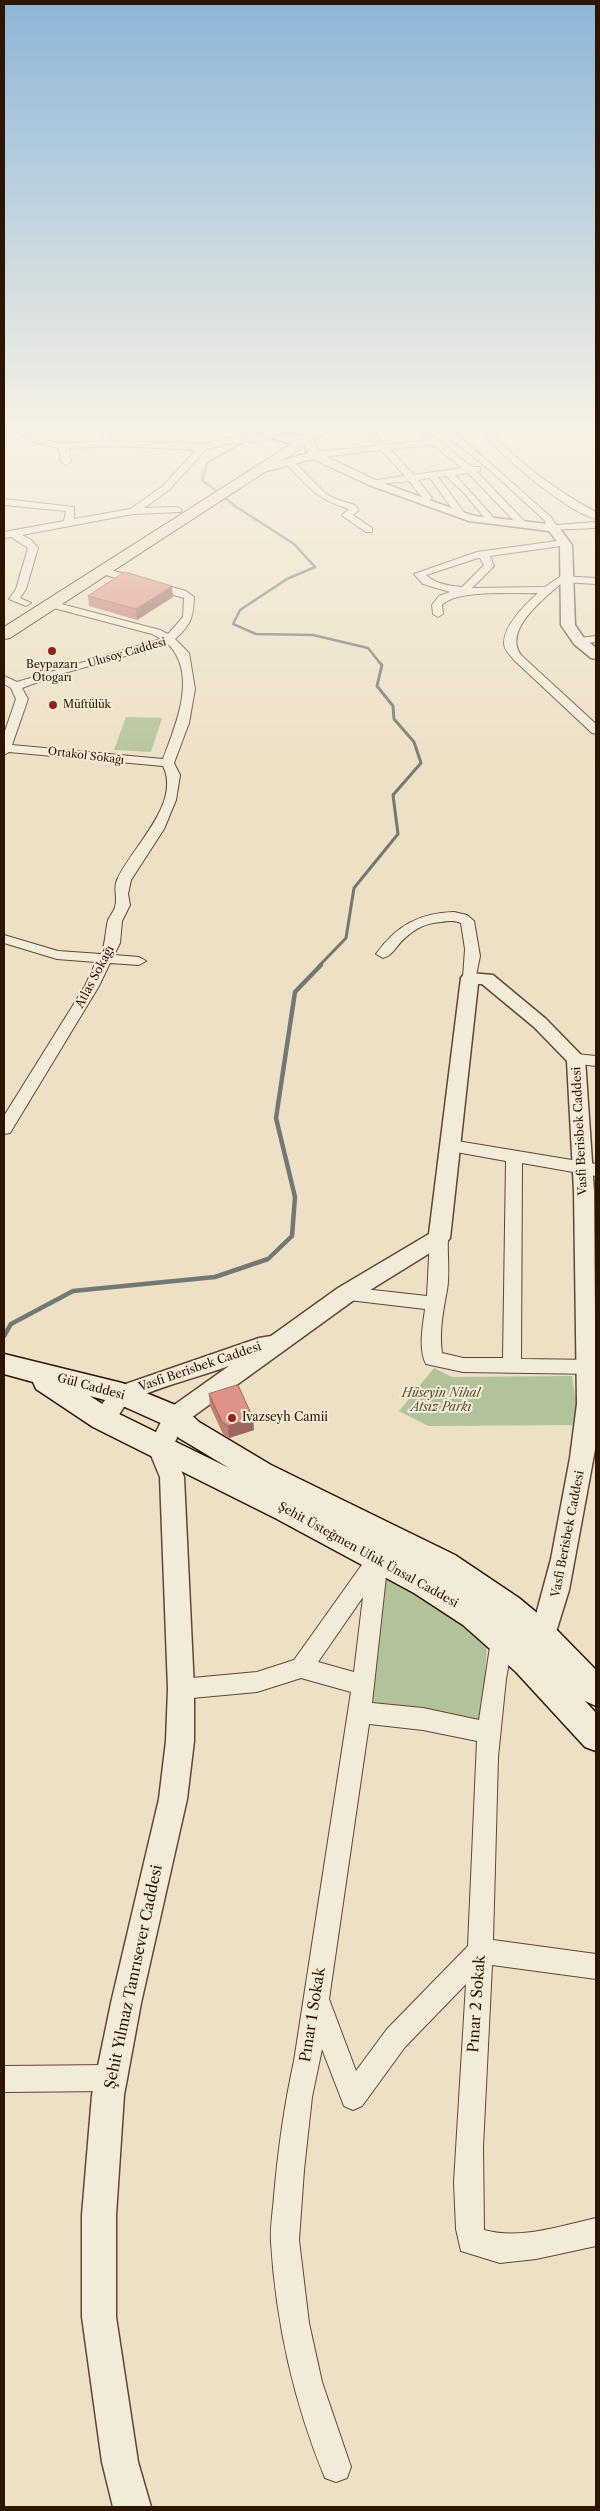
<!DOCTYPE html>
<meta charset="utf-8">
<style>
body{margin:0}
#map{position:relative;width:600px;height:2511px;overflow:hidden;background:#ede0c5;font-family:"Libre Caslon Text",serif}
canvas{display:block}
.frame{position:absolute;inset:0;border:5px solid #2e1502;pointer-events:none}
</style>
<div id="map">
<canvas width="600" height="2511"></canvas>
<div class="frame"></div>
</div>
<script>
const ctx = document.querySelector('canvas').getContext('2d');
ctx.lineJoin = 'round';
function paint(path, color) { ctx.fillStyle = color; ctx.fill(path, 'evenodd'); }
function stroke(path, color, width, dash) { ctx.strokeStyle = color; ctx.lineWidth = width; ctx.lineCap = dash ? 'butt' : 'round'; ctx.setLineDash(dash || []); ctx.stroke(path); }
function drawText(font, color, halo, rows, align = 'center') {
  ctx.font = font + ' "Libre Caslon Text",serif'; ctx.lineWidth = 4; ctx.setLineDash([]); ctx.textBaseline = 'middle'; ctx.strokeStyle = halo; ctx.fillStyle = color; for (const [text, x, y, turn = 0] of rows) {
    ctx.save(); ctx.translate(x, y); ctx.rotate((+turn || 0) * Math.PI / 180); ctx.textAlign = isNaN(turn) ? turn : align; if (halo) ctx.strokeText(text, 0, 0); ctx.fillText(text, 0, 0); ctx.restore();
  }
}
const green = new Path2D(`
 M126,717L162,718L151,752L114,750Z
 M434,1368L452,1377L572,1376L580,1425L428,1426L399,1411Z
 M384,1574L454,1611L487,1645L482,1726L367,1704Z`);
const streamFar2 = new Path2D(`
 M237,427L247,431L242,443L207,463L202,480L235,506L294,544L315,567L287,579L240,610L233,624L256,634L313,635L368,648L380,663`);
const streamFar1 = new Path2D(`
 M319,966L346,938L354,888L398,834L393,795L421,763L414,742L394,719L393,706L377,686L382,665L379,662`);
const stream = new Path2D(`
 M4,1336L11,1324L73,1291L215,1277L268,1259L292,1236L295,1197L276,1118L295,992L321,965`);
const minor = new Path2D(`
 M9,427C23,427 34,438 48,441C66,445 85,442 103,441L99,427H107L112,441L203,444L228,438L273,433L277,436L273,439L228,444L206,449L169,490L144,508L177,507L182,510L180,512L133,514L22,535L31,540L38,548L26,589L20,598L31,603L26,606L9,599L16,589L28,548L11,537L4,538V532L64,521L66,511L4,505V499L74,507V519L130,509L163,486L196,450L119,446L68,448L71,462L66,465L61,462L59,448L33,442Z
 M413,427H422L472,467H480V471L477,472L526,523V527H520L468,473L455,475L495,519V523H489L465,494L446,476L438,477L466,515L464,517H458L430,478L418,480L432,498L423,504L418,501L422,497L409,481L370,485V481L405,476L381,450L314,458L310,455L314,452L376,446L365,431L369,428L385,445L428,440ZM433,445L462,468L414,475L390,449Z
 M441,427H449L551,517L556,525L596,522V528L550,530L544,520L490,470L447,436Z
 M479,427H487C512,459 560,493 596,512V519C567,512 495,452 479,427Z
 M286,460H292L324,492L333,498L355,505L359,510L353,515L372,528V532H366L344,517L342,515L349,509C316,499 309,487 286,464Z
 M564,540L569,543L568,545L490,556L494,566L472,588L545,587L561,576L596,578V584L563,582L558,586C541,601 502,632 522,656L596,724V734L592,733L514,660C510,655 504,650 504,643C504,625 525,605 538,593C514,594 457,589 442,605L443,614L438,617L433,614L432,605L439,596L450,592L423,584L414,574L477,552ZM478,558H480L484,565L462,587C450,586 435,584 426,575Z
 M103,568L186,591L194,597C193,618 191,625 175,639L189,653L195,689L189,723L174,763L180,775L176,800L164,829L131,880L128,894L130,905L122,921L120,943L114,955L139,957L146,961L139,965L110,963L99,986L10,1133L4,1134V1116L85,986L96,962L57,959L4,943V935L58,951L101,954C106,942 105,932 108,920C110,916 114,911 115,907C118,898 113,889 117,880C130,849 182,804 163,766L9,752L4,755V734L16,699L11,688L4,684V676L17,682L161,639L152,634L46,606V602L50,601L160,630L168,634L183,617L184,598L99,573L98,571ZM168,644C198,674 176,725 163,759L12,745L28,699L22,688L57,675Z
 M596,636V642L579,644L574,641L579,638Z
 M454,912L467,915L474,921L480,956L475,981H465L463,978L465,949L461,923C454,920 448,921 441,922C424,923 412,930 400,943C395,949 391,956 383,958L376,954C396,926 419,913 454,912Z
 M576,1054L596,1056V1066L571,1063L568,1059Z
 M451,1140L596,1164V1176L522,1163L521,1359L596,1360V1374L463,1372L426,1364C418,1348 423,1326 425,1309L340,1299L337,1294L340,1289L346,1287L427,1296L430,1238L433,1234L439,1232L445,1234L448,1238C447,1255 450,1274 447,1290C443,1311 439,1332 442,1353L463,1358H503L506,1161L445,1150L443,1146L445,1142Z
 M378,1549L385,1552L388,1558L372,1703L423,1708L479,1720L491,1640L494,1633L502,1630L510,1633L513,1640L506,1679L498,1757L493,1940L596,1954V1979L492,1965L483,2147L484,2230C520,2240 560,2226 596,2218V2246L536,2259L500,2263L461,2251L456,2229L454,2182L466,1984L405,2047L362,2106L353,2110L344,2106L322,2049L312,2097L304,2170L299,2240L309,2323L322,2382L351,2467L347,2478L336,2482L325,2478C294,2403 276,2323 271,2242C270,2227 273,2211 274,2196C278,2151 284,2106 294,2061L351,1692L301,1678L257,1692L181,1699L173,1696L170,1689L173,1682L181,1679L257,1672L294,1660L371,1552ZM363,1597L354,1672L318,1662ZM369,1724L423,1730L477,1741L468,1946L387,2029L356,2071L329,1999Z
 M111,2065L120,2069L124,2078L120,2087L111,2091L4,2092V2066Z`);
const tertiary = new Path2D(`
 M307,437L314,441L319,453L377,481L465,513L475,516L557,525L572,545L575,625L584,638L596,648V659L591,658L574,644L561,625L560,545L549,531L469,521L369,485L313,459L267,471L263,470V466L308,453L302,440Z
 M470,973L493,975L546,1019L585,1059L594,1191L596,1444L569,1590L552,1645L543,1649L534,1645L530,1637L551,1559L570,1458L577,1404L574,1191L567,1061L534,1027L482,984H478L450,1238L446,1243L354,1300L184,1423L172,1448L184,1477L194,1689V1741L187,1799L141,2003L124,2095L116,2215V2317L138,2462L151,2507H113L102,2462L82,2317V2215L92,2095L111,2003L159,1799L166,1741L168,1689L160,1477L148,1448L167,1410L229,1366C199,1377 160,1386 132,1400C116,1408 119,1434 95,1426L91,1419L114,1388L259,1338L271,1336L338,1288L429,1234L461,978L464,974Z`);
const secondary = new Path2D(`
 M255,427C270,427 280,434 294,436C301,436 308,435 313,440C303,451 263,438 255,427Z
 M4,1354L122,1383L185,1409L199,1422L271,1465L455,1555L519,1598L554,1627L596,1670V1706L585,1701L596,1713V1751L585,1747L516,1672L463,1625L414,1593L275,1518L93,1427L36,1389L33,1382L4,1374ZM90,1396L116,1403L165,1425L179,1438L229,1468L113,1411Z`);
const trunk = new Path2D(`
 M318,427H334L10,638L4,639V627Z`);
const wall = new Path2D(`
 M88,596L173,597L137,620L89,606Z
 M209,1394L254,1430L229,1438L223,1434L210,1406Z`);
const shadedWall = new Path2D(`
 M172,586L173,597L137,620L136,609Z
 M253,1418L254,1430L229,1438L228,1426Z`);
const building = new Path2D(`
 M125,572L172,586L136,609L88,596Z
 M238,1385L253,1418L228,1426L222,1422L209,1394Z`);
const markers = [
 [52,651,5,"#8f2418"],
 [53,705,5,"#8f2418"],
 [232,1418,5,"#8f2418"]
];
const farStreetnames = [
 ["Ulusoy Caddesi",127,653,-16],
 ["Ortakol Sokağı",86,756,7]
];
const farPoinames = [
 ["Beypazarı",52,665],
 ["Otogarı",52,678],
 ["Müftülük",63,705,"left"]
];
const streetNames = [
 ["Atlas Sokağı",95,977,-62],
 ["Vasfi Berisbek Caddesi",580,1131,-93],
 ["Vasfi Berisbek Caddesi",200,1367,-19],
 ["Gül Caddesi",91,1387,15],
 ["Vasfi Berisbek Caddesi",568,1534,-79],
 ["Şehit Üsteğmen Ufuk Ünsal Caddesi",368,1555,29]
];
const parkNames = [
 ["Hüseyin Nihal",441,1394],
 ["Atsız Parkı",441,1408]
];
const poiNames = [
 ["Ivazseyh Camii",242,1418]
];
const nearStreetnames = [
 ["Şehit Yılmaz Tanrısever Caddesi",134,1977,-78],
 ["Pınar 2 Sokak",477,2004,-86],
 ["Pınar 1 Sokak",313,2015,-81]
];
paint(green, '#b2c39a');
stroke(streamFar2, '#727874', 2.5);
stroke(streamFar1, '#727874', 3);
stroke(stream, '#727874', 4.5);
stroke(minor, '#5e4833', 2);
stroke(tertiary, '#5e4833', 3);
stroke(secondary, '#2e1502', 3);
stroke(trunk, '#2e1502', 2);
paint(minor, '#f3ebd9');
paint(tertiary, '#f3ebd9');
paint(secondary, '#f3ebd9');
paint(trunk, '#ede0c5');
paint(wall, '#c07e75');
paint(shadedWall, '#9c675f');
paint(building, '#df9388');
stroke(building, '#9c675f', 1);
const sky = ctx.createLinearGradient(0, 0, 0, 778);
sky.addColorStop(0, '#8bb6d8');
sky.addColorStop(0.55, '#f7f1e5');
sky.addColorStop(1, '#f7f1e500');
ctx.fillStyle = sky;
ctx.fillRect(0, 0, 600, 778);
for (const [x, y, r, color] of markers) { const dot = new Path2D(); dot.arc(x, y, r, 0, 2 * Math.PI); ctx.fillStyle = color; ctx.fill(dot); stroke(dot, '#f3ebd9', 2); }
drawText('11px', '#2e1502', '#f3ebd9', farStreetnames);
drawText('11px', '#2e1502', '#f3ebd9', farPoinames);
drawText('12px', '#2e1502', '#f3ebd9', streetNames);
drawText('italic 12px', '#5c5237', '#f3ebd9', parkNames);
drawText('12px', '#2e1502', '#f3ebd9', poiNames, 'left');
drawText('15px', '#2e1502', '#f3ebd9', nearStreetnames);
</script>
